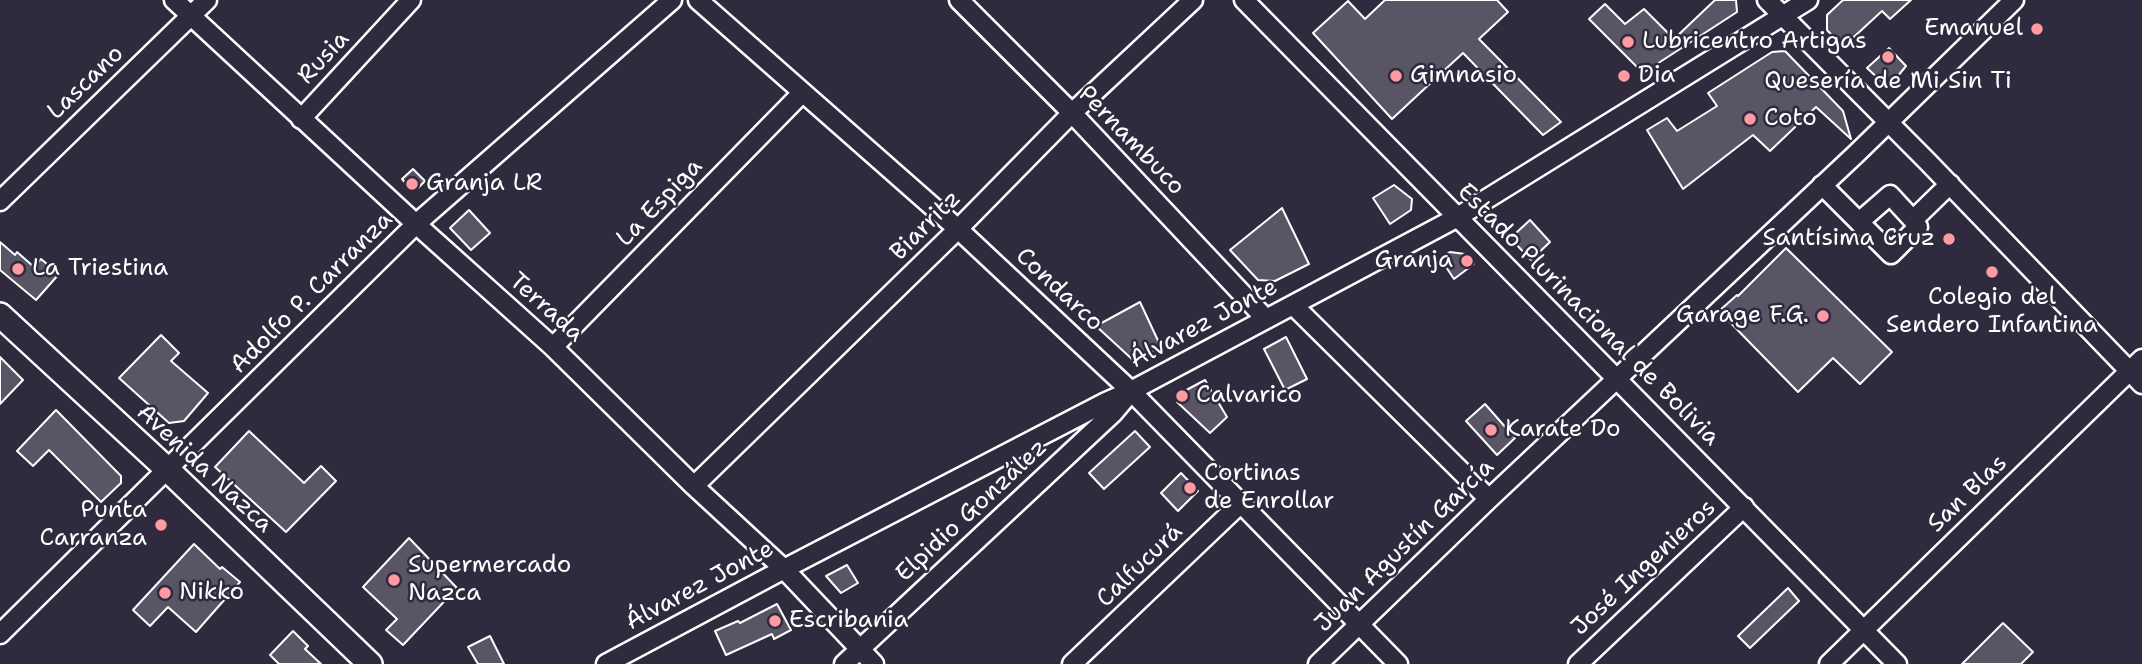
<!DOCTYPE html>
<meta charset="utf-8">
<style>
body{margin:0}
canvas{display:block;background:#2f2a3d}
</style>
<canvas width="2142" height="664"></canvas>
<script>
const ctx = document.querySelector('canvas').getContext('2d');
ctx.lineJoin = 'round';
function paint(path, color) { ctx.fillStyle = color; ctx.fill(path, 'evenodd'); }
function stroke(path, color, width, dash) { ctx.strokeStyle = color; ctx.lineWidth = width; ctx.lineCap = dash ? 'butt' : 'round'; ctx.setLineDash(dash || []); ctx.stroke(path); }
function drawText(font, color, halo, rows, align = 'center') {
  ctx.font = font + ' "Shantell Sans",sans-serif'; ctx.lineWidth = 5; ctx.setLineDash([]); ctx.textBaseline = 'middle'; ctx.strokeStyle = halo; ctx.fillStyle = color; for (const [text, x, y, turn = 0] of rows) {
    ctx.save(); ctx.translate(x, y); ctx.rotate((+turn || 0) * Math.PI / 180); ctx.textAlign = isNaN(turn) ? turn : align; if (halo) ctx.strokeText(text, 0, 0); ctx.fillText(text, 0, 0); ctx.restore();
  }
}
const building = new Path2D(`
 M1385,0H1497L1508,12L1479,39L1561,122L1543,135L1463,53L1392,119L1313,33L1348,1L1365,19Z
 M1715,0H1736L1737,12L1643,73L1589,19L1605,4L1625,24L1644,9L1674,39Z
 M1843,0H1911L1890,19L1882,11L1843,47L1827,30V15Z
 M1889,48L1906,66L1893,82L1883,83L1867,68Z
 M1785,51L1843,111L1851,139L1816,107L1770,151L1753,135L1683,189L1647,130L1667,118L1677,131L1717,106L1708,93L1772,52Z
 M413,169L425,181L418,188L411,189L402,179Z
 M1394,185L1412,199L1411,210L1390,224L1373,198Z
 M1282,208L1309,264L1275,281L1258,280L1230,250Z
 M469,210L490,233L471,250L450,228Z
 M1530,220L1550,242L1531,260L1514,242L1516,233Z
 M0,242L15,255L17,252L34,267L41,259L59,274L36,300L0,270Z
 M1786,248L1892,352L1860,384L1833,358L1798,392L1719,311L1737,295L1738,296Z
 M1450,252L1465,254L1474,264L1454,279L1440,258Z
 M1140,302L1161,347L1133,360L1096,326Z
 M161,335L179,353L171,361L208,393L184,421L169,423L119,378Z
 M1286,337L1307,379L1285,390L1264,349Z
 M0,357L23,380L0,404Z
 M1205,380L1227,417L1210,433L1177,402L1179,394Z
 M1485,404L1515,438L1497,455L1466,421Z
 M56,410L121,476V483L101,502L49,450L33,466L17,451Z
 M249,431L304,483L321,466L336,481L286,532L215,467Z
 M1135,431L1150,447L1104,489L1089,473Z
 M1181,473L1198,491L1178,511L1161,493Z
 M409,538L457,588L403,645L386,630L397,619L363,587Z
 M194,544L220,569L222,567L240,582L196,632L168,607L150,626L133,610Z
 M847,565L858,583L841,593L826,576Z
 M1788,588L1799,601L1750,648L1738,636Z
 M777,604L791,630L774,639L772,634L726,655L715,631L738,621L740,623Z
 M2003,623L2033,652L2021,664H1962Z
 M293,631L308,646L305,649L321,664H279L270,655Z
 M490,636L504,664H478L468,647Z`);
const minor = new Path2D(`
 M174,0L416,224L553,347L694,486L784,569L874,664
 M698,0L958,229L1131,391L1398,664
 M959,0L1072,113L1265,318
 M1244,0C1461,222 1679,443 1897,664
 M1767,0L1927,161L2142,384
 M301,119L411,0
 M1822,185L1891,254L1918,227L1913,220L1950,184
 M0,201L207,0
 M1859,222L1890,195L1913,220
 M1293,305L1489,499
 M553,347L802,93
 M694,486L958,229L1072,113L1193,0
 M0,634L416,224L672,0
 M606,664L784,569L1106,402L1131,391L1456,218L1808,0
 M844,664L1113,413L1129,394
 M1072,664L1241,503
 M1318,664L1489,499L1857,153L2014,0
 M1578,664L1744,507
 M1829,664L2142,359`);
const major = new Path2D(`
 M0,315L168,470L370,664`);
const markers = [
 [2037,29,7,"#ff9aa2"],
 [1628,42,7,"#ff9aa2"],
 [1888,57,7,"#ff9aa2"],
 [1396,76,7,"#ff9aa2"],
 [1624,76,7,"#ff9aa2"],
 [1750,119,7,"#ff9aa2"],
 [412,184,7,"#ff9aa2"],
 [1949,239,7,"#ff9aa2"],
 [1467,261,7,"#ff9aa2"],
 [18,269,7,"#ff9aa2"],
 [1992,272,7,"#ff9aa2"],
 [1823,316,7,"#ff9aa2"],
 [1182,396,7,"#ff9aa2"],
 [1491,430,7,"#ff9aa2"],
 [1190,488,7,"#ff9aa2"],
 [161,525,7,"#ff9aa2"],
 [394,580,7,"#ff9aa2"],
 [165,593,7,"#ff9aa2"],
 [775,621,7,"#ff9aa2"]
];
const poiNames = [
 ["Emanuel",2023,29,"right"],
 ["Lubricentro Artigas",1642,42],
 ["Gimnasio",1410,76],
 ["Dia",1638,76],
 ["Quesería de Mi Sin Ti",1888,82,"center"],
 ["Coto",1764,119],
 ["Granja LR",426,184],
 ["Santísima Cruz",1935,239,"right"],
 ["Granja",1453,261,"right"],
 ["La Triestina",32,269],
 ["Colegio del",1992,298,"center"],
 ["Sendero Infantina",1992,326,"center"],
 ["Garage F.G.",1809,316,"right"],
 ["Calvarico",1196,396],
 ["Karate Do",1505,430],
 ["Cortinas",1204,474],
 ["de Enrollar",1204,502],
 ["Punta",147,511,"right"],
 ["Carranza",147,539,"right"],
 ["Supermercado",408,566],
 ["Nazca",408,594],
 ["Nikko",179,593],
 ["Escribania",789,621]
];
const streetNames = [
 ["Rusia",324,58,-47],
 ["Lascano",86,83,-44],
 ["Pernambuco",1131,141,46],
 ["La Espiga",660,203,-46],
 ["Biarritz",926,226,-45],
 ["Condarco",1059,290,43],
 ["Adolfo P. Carranza",312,293,-45],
 ["Terrada",546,308,42],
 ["Estado Plurinacional de Bolivia",1588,315,45],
 ["Álvarez Jonte",1204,324,-28],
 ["Avenida Nazca",204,469,43],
 ["San Blas",1968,494,-44],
 ["Elpidio González",972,511,-43],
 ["Juan Agustín García",1405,546,-44],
 ["Calfucurá",1140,566,-44],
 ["José Ingenieros",1644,568,-43],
 ["Álvarez Jonte",700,586,-28]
];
paint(building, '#595564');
stroke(building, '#fff', 2);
stroke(minor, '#fff', 23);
stroke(major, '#fff', 28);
stroke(minor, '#2f2a3d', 18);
stroke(major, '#2f2a3d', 23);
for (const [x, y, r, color] of markers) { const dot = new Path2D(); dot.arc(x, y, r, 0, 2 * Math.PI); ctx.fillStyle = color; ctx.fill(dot); stroke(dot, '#2f2a3d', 2.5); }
drawText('24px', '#fff', '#2f2a3d', poiNames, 'left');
drawText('24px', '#fff', '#2f2a3d', streetNames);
</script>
